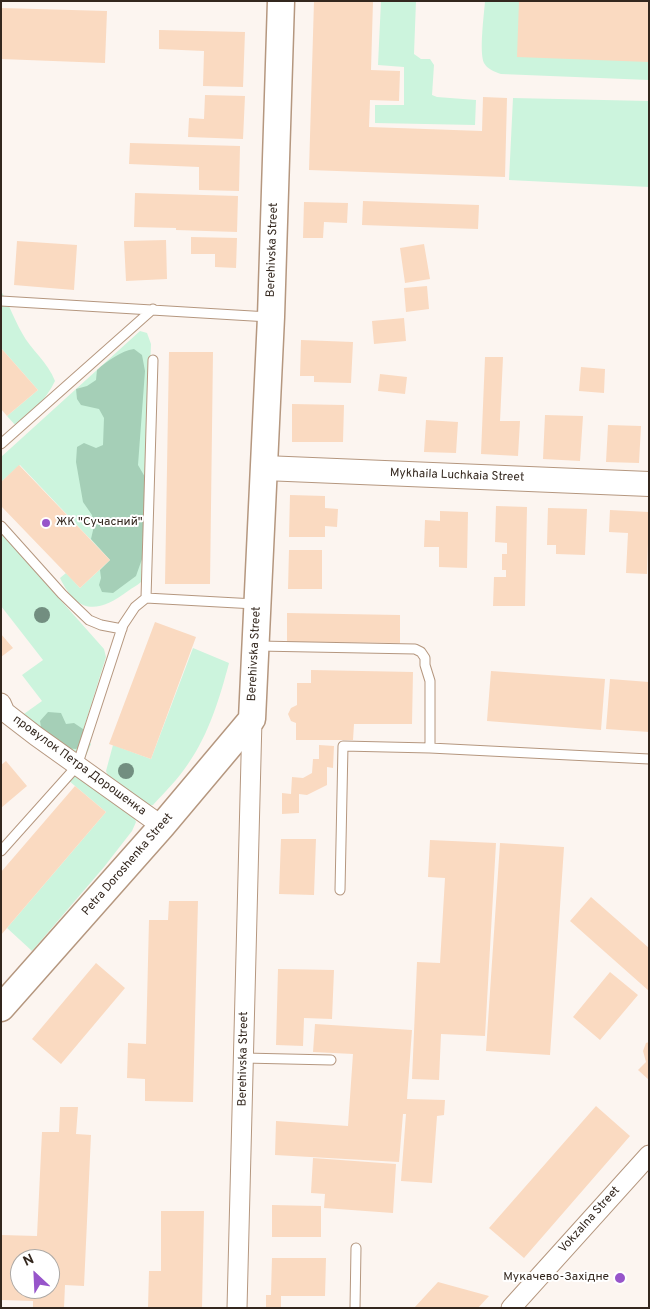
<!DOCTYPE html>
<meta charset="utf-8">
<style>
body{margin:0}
#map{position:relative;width:650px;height:1309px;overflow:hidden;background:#fcf5f0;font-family:Overpass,sans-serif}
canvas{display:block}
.frame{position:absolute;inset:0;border:2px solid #33271e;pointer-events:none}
.north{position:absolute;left:10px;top:1249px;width:50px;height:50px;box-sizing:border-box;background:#fff;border:1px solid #ada9a5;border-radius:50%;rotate:335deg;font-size:14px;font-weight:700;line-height:20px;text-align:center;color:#33271e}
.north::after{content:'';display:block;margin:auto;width:18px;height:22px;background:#9755ca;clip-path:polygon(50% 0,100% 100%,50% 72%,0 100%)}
</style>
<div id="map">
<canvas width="650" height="1309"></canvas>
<div class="frame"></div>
<div class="north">N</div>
</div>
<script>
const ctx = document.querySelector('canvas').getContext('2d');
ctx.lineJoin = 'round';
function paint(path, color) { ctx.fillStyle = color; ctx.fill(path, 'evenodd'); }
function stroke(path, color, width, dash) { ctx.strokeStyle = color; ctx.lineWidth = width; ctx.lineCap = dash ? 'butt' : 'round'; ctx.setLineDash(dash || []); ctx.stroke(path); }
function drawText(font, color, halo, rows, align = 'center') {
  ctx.font = font + ' Overpass,sans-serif'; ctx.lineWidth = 4; ctx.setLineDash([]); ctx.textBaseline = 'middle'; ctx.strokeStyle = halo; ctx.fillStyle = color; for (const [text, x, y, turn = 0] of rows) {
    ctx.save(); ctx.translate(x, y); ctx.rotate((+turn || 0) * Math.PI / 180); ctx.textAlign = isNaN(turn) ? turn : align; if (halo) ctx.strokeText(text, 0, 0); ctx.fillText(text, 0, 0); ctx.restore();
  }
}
const green = new Path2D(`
 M381,1H416L414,54L421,59H430L434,65L432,95L437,97L476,100L475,125L375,123V105H404V67L378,65Z
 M485,1H649V80L501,74C495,72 487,69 484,63C479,52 484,15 485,1Z
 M513,98L649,101V187L509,180Z
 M1,291C9,304 14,319 22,333C31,350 48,362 55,381C46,400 32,412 16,426L7,416L38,390L1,348Z
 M140,331L147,333L151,344L141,582C137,586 133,587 128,591C98,613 78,615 60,578L66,573L80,588L110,560L20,465L1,482V457Z
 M1,533L104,649L106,657L82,734L91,744L83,763L21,716L42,701L22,675L43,660L1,606Z
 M193,648L229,663C220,697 209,734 188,764C178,779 165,792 153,805L148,806L108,776L106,771L113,745L151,759Z
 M70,766L134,816L136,822L132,831L104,867L32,951L7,928L106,812L62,775Z`);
const forest = new Path2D(`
 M134,349L142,355L145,371L138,465L145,477L142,559L136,576L113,593L102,592L99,585L101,578L100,570L110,560L91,539L94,526L92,515L83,502L76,462L77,447L84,443L96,448L103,445L104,418L99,409L81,405L77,399L76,389L87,386L96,380L97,370C107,361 121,351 134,349Z
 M48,712L61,713L66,724L74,723L83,729L88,740L76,749L62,748L42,733L40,721Z`);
const building = new Path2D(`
 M314,1H373L371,70L400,71L399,101L370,100L369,127L482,131L483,97L507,98L505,177L309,170Z
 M519,1H649V62L517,57Z
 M1,8L107,11L105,63L1,59Z
 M159,30L245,32L243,87L203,86L204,51L159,49Z
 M205,95L245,96L243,139L188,137L189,118L204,119Z
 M130,143L240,146L239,191L199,190V167L129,164Z
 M135,193L238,196L237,232L176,230V228L134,227Z
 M363,201L479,205L478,229L362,225Z
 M304,202L348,203L347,223L324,222L323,238H303Z
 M191,237L237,238L236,268L215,267V254H191Z
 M166,240L167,279L126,281L124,241Z
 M17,241L77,245L74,290L14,285Z
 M424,244L430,279L405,283L400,248Z
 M427,286L429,309L406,312L404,288Z
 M404,318L406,341L374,344L372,321Z
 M301,340L353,342L351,383L314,382V376H300Z
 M1,348L38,390L7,416L1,409Z
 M169,352H213L210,584H165Z
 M485,357H503L500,421H520L518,456L481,454Z
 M581,367L605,369L604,393L579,391Z
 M380,374L407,377L405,394L378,391Z
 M292,404L344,405L343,442H292Z
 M545,415L583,416L580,461L543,459Z
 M426,420L458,422L456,453L424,452Z
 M608,425L641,426L639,463L606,462Z
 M19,465L110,560L80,588L1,506V482Z
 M290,495L325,496V508L338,509L337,527L325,526V537H289Z
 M496,506L527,507L525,606H493L494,577H506V570H502V554H507V543L495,542Z
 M548,508L587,509L585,555L556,554V545H547Z
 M610,510L649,512L647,574L626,573L628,533L609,532Z
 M440,511L468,512L467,568L439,567V547H424L425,520L440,521Z
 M289,550H322V589H288Z
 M287,613L400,615V643L287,642Z
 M155,622L196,637L151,759L109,744Z
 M1,634L13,648L1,657Z
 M311,670L413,672L412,724H354L353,740H296V723L291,721L288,714L291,708L297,705V683H311Z
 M491,671L605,679L601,730L487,721Z
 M610,679L649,682V732L606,729Z
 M319,745L334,746L333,768L327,767V785L307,795L299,794V813L282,814V793L291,794L292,777L303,778L312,773L313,759H319Z
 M6,761L27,786L1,808V765Z
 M75,786L106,812L1,935V872Z
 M281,839H316L314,895L279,894Z
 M430,840L496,843L485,1036L441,1034L439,1080L412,1079L417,962L440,963L445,878L428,877Z
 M500,843L564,847L550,1055L486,1051Z
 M591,897L649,948V991L570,921Z
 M169,901H198L193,1102L145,1101V1079L127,1078L128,1043L146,1044L149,920H168Z
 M96,963L125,988L61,1064L32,1039Z
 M278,969L334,970L332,1019L304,1018L303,1046L276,1045Z
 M610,972L638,995L600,1040L573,1017Z
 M315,1024L412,1030L407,1099L445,1100L444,1115L437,1116L432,1183L401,1181L406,1114H403L399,1162L275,1155L276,1121L348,1126L353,1054L313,1052Z
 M649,1042V1080L638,1070L646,1062L643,1051L646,1043Z
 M596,1106L630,1136L524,1258L489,1228Z
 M60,1107H78L76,1134L91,1135L84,1286L65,1285L64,1308H33V1301L1,1300V1235L37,1236L42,1132H59ZM20,1259H50V1289H20Z
 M313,1158L396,1164L393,1213L324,1208L325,1194L311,1193Z
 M272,1205L321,1206V1237H272Z
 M161,1211H204L202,1308H148L149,1271H161Z
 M272,1258H326L325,1296H281V1308H266V1295H271Z
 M438,1282L489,1296L478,1308H414Z`);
const service = new Path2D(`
 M1,301L269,317
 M1,444L153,309
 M1,526L62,594L89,620L101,625L122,629
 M146,598L153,360
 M258,646L415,649L421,652L425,658V665L430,681V748L649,759
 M1,851L77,766L123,625L135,607L146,598L255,604
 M340,890L343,746L430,748
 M244,1058L331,1060
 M355,1308L356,1248`);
const minor = new Path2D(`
 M1,703L5,712L36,736L162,826
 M237,1308L252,719
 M511,1308L649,1155`);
const tertiary = new Path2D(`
 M264,468L649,484`);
const secondary = new Path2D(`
 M1,1008L162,826L252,719L271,317L281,1`);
const trees = [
 [42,615],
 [126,771]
];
const markers = [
 [46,523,5,"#9755ca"],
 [620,1278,6,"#9755ca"]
];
const streetNames = [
 ["Berehivska Street",273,250,-88],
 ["Mykhaila Luchkaia Street",457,476,2],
 ["Berehivska Street",255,654,-87],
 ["провулок Петра Дорошенка",79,766,36],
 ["Petra Doroshenka Street",128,865,-49],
 ["Berehivska Street",244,1059,-89],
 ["Vokzalna Street",590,1220,-48]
];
const poiNames = [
 ["ЖК \"Сучасний\"",56,523],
 ["Мукачево-Західне",609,1278,"right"]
];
paint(green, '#ccf4dd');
paint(forest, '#a5cfb7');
paint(building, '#fadac1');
stroke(service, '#b5977f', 11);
stroke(minor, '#b5977f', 21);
stroke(tertiary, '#b5977f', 26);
stroke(secondary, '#b5977f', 29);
stroke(service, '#fff', 9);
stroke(minor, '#fff', 19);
stroke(tertiary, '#fff', 24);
stroke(secondary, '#fff', 26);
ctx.fillStyle = '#728e80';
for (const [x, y] of trees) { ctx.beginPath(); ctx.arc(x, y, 8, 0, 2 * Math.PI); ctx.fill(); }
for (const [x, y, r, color] of markers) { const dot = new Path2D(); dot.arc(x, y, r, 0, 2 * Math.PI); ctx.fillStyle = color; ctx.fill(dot); stroke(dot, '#fff', 2); }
drawText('12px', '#33271e', '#fff', streetNames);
drawText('12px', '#33271e', '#fff', poiNames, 'left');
</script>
